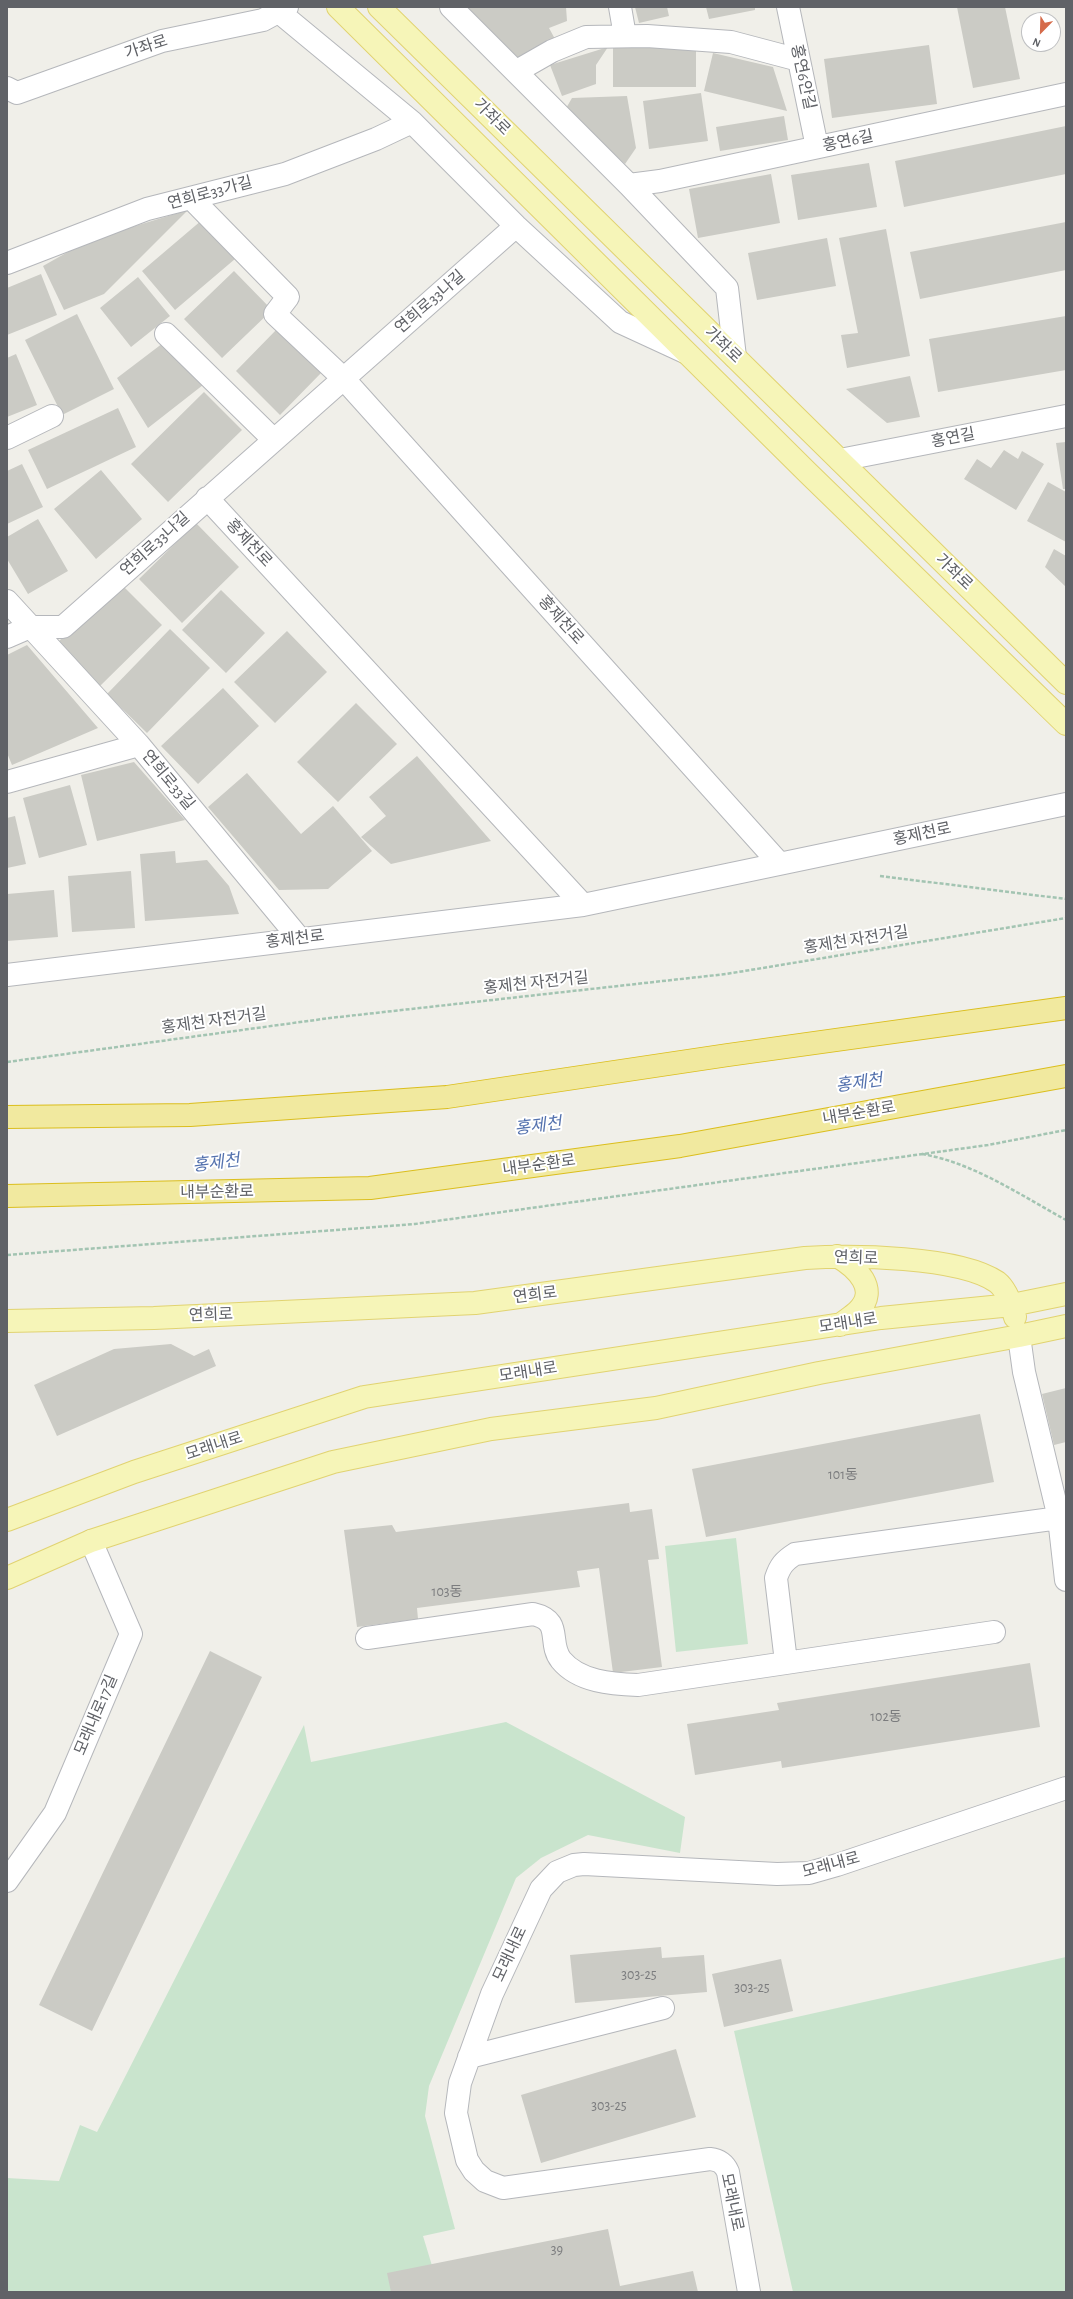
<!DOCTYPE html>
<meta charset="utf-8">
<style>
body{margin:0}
#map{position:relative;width:1073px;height:2299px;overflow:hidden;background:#f0efe9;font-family:"Alegreya Sans",sans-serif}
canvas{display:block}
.frame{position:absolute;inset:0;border:8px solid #606267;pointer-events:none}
.north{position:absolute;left:1021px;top:12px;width:40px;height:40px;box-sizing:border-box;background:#fff;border:1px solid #bfc0c2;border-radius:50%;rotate:203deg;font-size:11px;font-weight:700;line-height:16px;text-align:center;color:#606267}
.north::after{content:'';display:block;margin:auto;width:14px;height:18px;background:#d56b4a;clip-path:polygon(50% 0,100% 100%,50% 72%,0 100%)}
</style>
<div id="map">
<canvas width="1073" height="2299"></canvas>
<div class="frame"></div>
<div class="north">N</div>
</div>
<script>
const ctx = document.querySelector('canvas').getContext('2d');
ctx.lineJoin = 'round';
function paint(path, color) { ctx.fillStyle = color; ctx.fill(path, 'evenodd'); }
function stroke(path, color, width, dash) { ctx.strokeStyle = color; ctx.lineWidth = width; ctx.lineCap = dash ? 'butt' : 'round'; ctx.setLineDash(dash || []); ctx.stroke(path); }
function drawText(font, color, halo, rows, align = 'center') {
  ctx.font = font + ' "Alegreya Sans","Noto Sans KR",sans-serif'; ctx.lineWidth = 4; ctx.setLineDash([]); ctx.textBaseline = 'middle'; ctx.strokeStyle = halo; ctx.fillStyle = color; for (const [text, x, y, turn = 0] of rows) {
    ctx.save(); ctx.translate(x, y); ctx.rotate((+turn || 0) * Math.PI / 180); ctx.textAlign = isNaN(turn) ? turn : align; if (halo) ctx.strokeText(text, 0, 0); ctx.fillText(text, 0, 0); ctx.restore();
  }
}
const green = new Path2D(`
 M736,1538L748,1644L676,1652L665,1546Z
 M506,1722L685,1817L680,1853L588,1835L541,1858L516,1878L429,2086L425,2116L455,2229L423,2236L440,2292H7V2178L59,2181L80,2125L97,2132L304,1725L311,1762Z
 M1066,1957V2292H793L734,2031Z`);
const pier = new Path2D(`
 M1066,966V1097L904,1126L592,1175L343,1202L52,1219L7,1220V1084L420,1065L720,1024Z`);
const building = new Path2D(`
 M465,7H566L567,21L549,28L555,39L520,61Z
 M635,7H667L669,16L639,23Z
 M706,7H755V10L709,19Z
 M957,7H1005L1020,79L973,88Z
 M613,45H696V87H613Z
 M929,45L937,104L832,118L824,59Z
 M608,47L596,65V84L562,96L550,65Z
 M713,53L773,67L787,111L704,91Z
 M701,93L708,141L649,149L643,101Z
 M627,96L636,148L625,164L565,110L572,98Z
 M784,116L788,140L720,151L716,127Z
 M1066,126V174L904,207L895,161Z
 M869,163L877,207L798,220L791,175Z
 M771,174L780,223L698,238L689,189Z
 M188,210L104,294L64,310L43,266L89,240Z
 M202,220L235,259L175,310L142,271Z
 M1066,222V270L920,299L910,252Z
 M886,229L910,356L847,368L841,335L858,333L839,238Z
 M827,238L836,286L757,300L748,253Z
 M234,271L272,310L222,358L184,319Z
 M41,274L57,315L7,335V288Z
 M138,277L170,316L131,347L100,308Z
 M77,314L114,389L62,415L25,340Z
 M1066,316V370L938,392L929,339Z
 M278,328L322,372L280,415L236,371Z
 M167,340L203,385L148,428L117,378Z
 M16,354L37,405L7,417V358Z
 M910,376L920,417L887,423L846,389Z
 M204,392L242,430L168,502L131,464Z
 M118,408L136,447L47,489L28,450Z
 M1066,442V489H1063L1056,443Z
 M1004,450L1018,459L1022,451L1044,464L1016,510L964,479L977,459L991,468Z
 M22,464L43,507L7,524V471Z
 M101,470L142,519L96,559L54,509Z
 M1048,482L1066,492V542L1027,521Z
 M38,519L68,571L28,594L7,559V537Z
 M196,523L239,567L182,623L139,579Z
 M1054,549L1066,556V587L1045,567Z
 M119,582L162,625L100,686L57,643Z
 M221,590L265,633L226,673L182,630Z
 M170,629L210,668L147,733L107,694Z
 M287,631L327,672L275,723L234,682Z
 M27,645L98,728L12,765L7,753V655Z
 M223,688L259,726L198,784L161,746Z
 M356,703L397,744L338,802L297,762Z
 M417,756L491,841L391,864L361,837L386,816L369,797Z
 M134,762L185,820L97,841L81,775Z
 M247,773L301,834L333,806L372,851L328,889L279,890L208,807Z
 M70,785L87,845L39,858L23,798Z
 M15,816L26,864L7,868V818Z
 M175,851L176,863L207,860L229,886L239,914L145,921L140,854Z
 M131,871L135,928L72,932L68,876Z
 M54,890L58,937L7,941V894Z
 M171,1344L194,1356L209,1349L216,1366L57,1436L34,1385L114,1349Z
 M1066,1388V1442L1054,1445L1042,1394Z
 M980,1414L994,1482L706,1537L692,1469Z
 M629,1503L630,1512L652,1509L659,1559L648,1560L662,1667L613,1673L599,1568L577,1571L580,1587L417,1608L418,1619L357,1627L344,1530L392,1525L396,1532Z
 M210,1651L262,1677L92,2031L39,2005Z
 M1030,1663L1040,1727L782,1768L781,1761L695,1775L687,1724L779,1710L777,1703Z
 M661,1947L662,1958L704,1955L707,1992L575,2003L570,1955Z
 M781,1959L793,2011L724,2027L712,1974Z
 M676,2049L696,2117L541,2163L521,2095Z
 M608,2229L620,2286L693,2271L698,2292H391L387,2273Z`);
const path = new Path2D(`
 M880,876L1066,899
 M7,1062L330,1018L726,974L1066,918
 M922,1154C974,1163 1020,1195 1066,1220
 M7,1255L415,1224L988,1145L1066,1130`);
const minor = new Path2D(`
 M451,7L629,185L727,288L735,357
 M620,7L625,36
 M788,7L817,147
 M279,12L412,122L516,226L620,322L685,352
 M517,71L552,51L586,37L647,36L731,42L799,60
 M7,88L17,93L162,41L263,20L287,7
 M629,185L660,181L1066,94
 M191,198L288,297L275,314L343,378L779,863
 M7,263L147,209L285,174L376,139L412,122
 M166,334L273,439
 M7,438L52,416
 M840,460L1066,416
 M207,498L583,905
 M7,601L139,745L299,938
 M7,637L30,627H63L516,226
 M7,782L139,745
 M7,975L583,905L1066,804
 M1019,1336L1024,1372L1059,1518L1066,1580
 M367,1638L533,1614C564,1621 547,1642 561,1660C579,1682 612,1684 638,1685L994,1632
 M786,1662L776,1578C780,1566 784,1561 795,1554L1059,1518
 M7,1881L55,1813L131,1634L91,1541
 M469,2057L663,2008
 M749,2292L728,2172C724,2163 719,2160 710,2159L503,2188L485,2181L474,2171L467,2160L456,2113L460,2083L492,1994L541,1889L557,1872L574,1865L584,1864L777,1874L809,1873L837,1865L1066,1788`);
const major = new Path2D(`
 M338,7L808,473L1066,724
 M379,7L1066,683
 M837,1256C856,1267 880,1289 858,1311C853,1316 846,1320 840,1325
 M7,1321L154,1318L475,1303L805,1258C851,1255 959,1256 997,1282C1006,1289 1012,1306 1015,1317
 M7,1520L134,1472L364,1397L881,1318L1012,1305L1066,1294
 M7,1578L91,1541L333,1462L491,1429L656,1408L819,1373L1019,1336L1066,1326`);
const highway = new Path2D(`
 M7,1117L190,1115L447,1097L728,1055L1066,1008
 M7,1196L370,1188L680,1146L1066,1076`);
const numberNames = [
 ["101동",843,1475],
 ["103동",447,1592],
 ["102동",886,1717],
 ["303-25",639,1975],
 ["303-25",752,1988],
 ["303-25",609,2106],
 ["39",557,2250]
];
const streetNames = [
 ["가좌로",146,47,-18],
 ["홍연6안길",803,77,78],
 ["가좌로",492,117,45],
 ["홍연6길",848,141,-12],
 ["연희로33가길",210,193,-15],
 ["연희로33나길",430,302,-41],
 ["가좌로",723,345,44],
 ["홍연길",953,438,-11],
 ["홍제천로",249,543,47],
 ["연희로33나길",155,544,-42],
 ["가좌로",954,572,44],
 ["홍제천로",561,620,48],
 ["연희로33길",168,780,50],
 ["홍제천로",922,834,-12],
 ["홍제천로",295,939,-7],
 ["홍제천 자전거길",856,940,-9],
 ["홍제천 자전거길",536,983,-6],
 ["홍제천 자전거길",214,1021,-8],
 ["내부순환로",859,1113,-10],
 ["내부순환로",539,1165,-8],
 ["내부순환로",217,1192,-1],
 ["연희로",856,1258,2],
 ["연희로",535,1295,-7],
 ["연희로",211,1315,-2],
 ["모래내로",848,1323,-9],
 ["모래내로",528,1372,-9],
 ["모래내로",214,1446,-18],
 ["모래내로17길",96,1715,-67],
 ["모래내로",831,1865,-15],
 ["모래내로",510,1954,-65],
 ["모래내로",732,2202,78]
];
const waterNames = [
 ["홍제천",859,1083,-8],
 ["홍제천",538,1126,-7],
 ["홍제천",216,1163,-7]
];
paint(green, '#c9e4cd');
paint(pier, '#f0efe9');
paint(building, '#cbcbc5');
stroke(minor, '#b5b7bb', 24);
stroke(major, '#e1d371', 24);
stroke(highway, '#dbbe1d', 24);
stroke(path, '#a3c4b2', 2.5, [4, 2]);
stroke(minor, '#fff', 22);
stroke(major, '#f6f5b8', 22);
stroke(highway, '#f1e99f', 22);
drawText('14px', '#7b7c7e', null, numberNames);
drawText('16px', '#606267', '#fff', streetNames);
drawText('italic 17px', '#5472ae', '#fff', waterNames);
</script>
